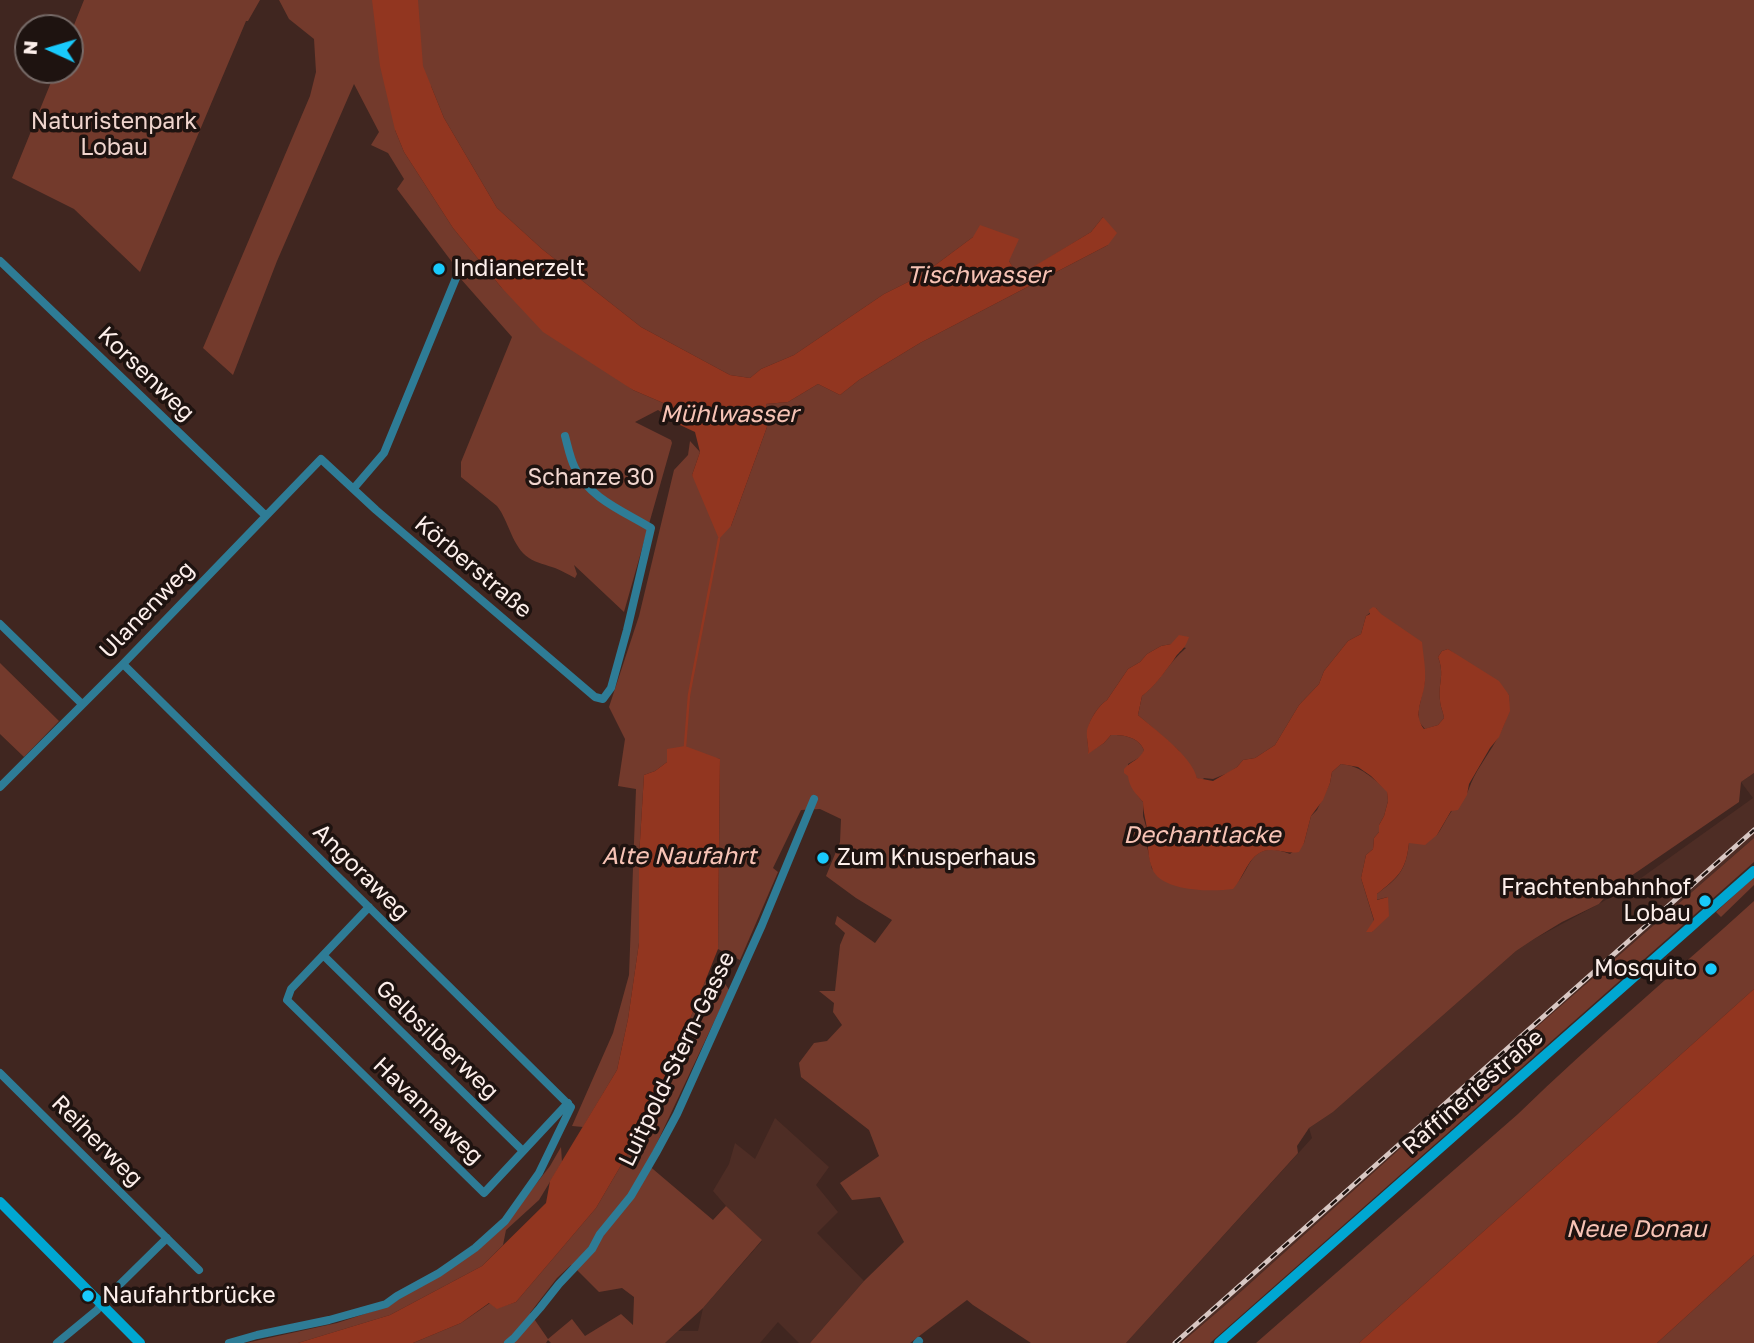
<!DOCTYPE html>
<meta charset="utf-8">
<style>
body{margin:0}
#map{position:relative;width:1754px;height:1343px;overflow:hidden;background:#402620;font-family:"Golos Text",sans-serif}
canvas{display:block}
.north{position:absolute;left:14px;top:14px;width:70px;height:70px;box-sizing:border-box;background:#1e1310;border:2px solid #776b68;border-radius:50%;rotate:274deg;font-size:19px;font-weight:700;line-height:28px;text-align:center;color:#fdefeb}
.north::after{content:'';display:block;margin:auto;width:24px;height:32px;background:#19cafc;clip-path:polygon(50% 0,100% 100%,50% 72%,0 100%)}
</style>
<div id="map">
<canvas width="1754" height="1343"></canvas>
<div class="north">N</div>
</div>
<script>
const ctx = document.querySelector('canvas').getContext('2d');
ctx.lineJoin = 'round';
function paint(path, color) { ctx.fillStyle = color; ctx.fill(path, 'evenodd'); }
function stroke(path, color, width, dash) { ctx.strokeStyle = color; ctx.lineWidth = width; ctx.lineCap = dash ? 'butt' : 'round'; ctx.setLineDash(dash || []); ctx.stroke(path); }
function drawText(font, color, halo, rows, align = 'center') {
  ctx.font = font + ' "Golos Text",sans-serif'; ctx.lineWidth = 7; ctx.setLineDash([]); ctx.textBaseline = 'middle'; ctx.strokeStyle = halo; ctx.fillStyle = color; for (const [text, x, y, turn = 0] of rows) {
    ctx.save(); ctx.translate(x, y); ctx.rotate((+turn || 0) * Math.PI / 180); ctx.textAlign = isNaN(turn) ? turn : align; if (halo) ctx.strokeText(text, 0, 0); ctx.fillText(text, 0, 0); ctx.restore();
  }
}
const built = new Path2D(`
 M1754,773V838L1501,1058L1236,1296L1181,1343H1126L1312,1138L1309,1128L1333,1112L1516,951L1534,939L1599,904L1637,881L1753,798L1741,782Z
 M775,1118L829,1167L816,1185L838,1212L817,1233L864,1281L810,1343H799L778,1322L760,1343H665L678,1331H698L703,1308L762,1241L726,1206L713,1191L729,1164L735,1143L755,1159Z`);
const green = new Path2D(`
 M84,0H260L248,21H246L140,272L74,209L12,178L56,70H70V35Z
 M279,0H1754V773L1741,782L1739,802L1612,889L1599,904L1562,922L1534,939L1516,951L1333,1112L1309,1128L1297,1146L1298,1153L1126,1343H1031L973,1305L967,1300L910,1343H810L864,1281L904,1242L880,1197L852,1200L840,1183L879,1156L869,1130L801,1077L799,1063L814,1043L827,1041L842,1025L833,1012L834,1003L819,991H835L840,945L845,933L835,924L837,916L875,943L892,920L856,898L826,876L840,842L841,819L820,809L801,810L773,868L778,872L740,960L718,949L720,759L667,749V762L655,771L644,775L639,857V943L628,1019L617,1070L583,1127L572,1126L613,1033L629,975L636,789L618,786L625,739L609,707L639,616L674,470L688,455L690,441L700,452L692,475L731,526L767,427L766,404L788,402L818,384L840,395L859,380L920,343L1108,245L1103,217L1091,232L1018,277L1009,261L973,237L922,275L884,294L794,355L761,369L750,378L730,375L641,327L542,249L497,208L444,118L431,86L395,130L404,152L453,228L501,287L633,390L668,405L680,425L658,410L635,422L671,440L672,443L624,612L574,565L577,574L575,578C568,574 562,571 555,568C547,565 536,563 529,558C512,547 509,521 497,506L461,477V462L512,337L460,278L455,266L397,189L404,179L388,153L371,145L379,132L354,84L277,261L233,375L203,348L310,96L316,72L314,39L289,19ZM1376,608L1425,681L1419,708V722L1425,729L1438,725L1444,718C1443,711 1440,706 1440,700C1438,683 1445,675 1438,657L1442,651L1448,649L1509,695C1511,726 1489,750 1475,775C1471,782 1469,790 1466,795C1462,802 1455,806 1451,812C1446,819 1442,828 1437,835L1409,843C1406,871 1398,878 1377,894L1376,900L1388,897L1372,932L1374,921L1361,878L1366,855L1373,849L1374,838L1379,832V825L1384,816L1388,801L1387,791C1373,778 1361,766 1341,764L1332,772L1330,783L1317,810L1311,816L1304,843L1290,854C1237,834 1256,893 1217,889L1152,869L1147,846V830L1143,816V802C1133,791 1128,780 1128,764L1142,756L1144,750C1138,737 1125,735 1111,735L1104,743L1088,753C1089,746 1086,737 1088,729C1090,719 1098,706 1107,700L1128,669L1140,662L1147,654L1161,646L1171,644L1186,648C1168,663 1161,681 1142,696L1138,715L1178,750L1197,778L1202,780L1204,778L1213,779L1228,773L1237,767L1243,760L1255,758L1275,745L1299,705L1319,684L1324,671L1348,641L1361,634L1366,616Z
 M0,663L59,721L24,757L0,734Z
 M1754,838V862L1210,1343H1181L1236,1296L1501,1058Z
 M1754,877V885L1721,917L1716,912Z
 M1754,901V989L1359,1343H1256L1518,1114C1594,1040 1676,972 1754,901Z
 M706,979L724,982L729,990L647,1164L713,1220L726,1206L762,1240L703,1308L665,1343H551L548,1340L546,1343H413L461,1323L490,1303L497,1308L516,1302L596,1208L654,1109ZM571,1265L576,1269L599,1292L622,1288L634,1297L633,1325L621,1314L585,1336L572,1319L548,1339L530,1313L557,1278Z
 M561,1147L562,1162L539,1200L506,1230L503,1245L482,1266L390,1315L298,1343H246L337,1323L389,1306L504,1225L550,1166Z
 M1754,1255V1343H1657Z`);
const water = new Path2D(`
 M372,0H418L423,66L444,118L497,208L542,249L641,327L730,375L750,378L761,369L794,355L884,294L922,275L973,237L980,225L1019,239L1009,261L1018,276L1091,232L1103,217L1117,233L1108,245L920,343L859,380L840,395L818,384L788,402L766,404L767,427L731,526L719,539L692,475L700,452L695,432L680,425L668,405L633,390L543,332L501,287L453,228L404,152L395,130L380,66Z
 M1373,607L1376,608L1381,614L1422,642C1423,654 1426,668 1425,681C1424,698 1412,714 1424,729L1438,725L1444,718C1443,711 1440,706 1440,700C1438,683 1445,675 1438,657L1442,651L1448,649L1499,681L1509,695L1510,711L1499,737L1490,748L1469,784L1467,795L1458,810L1451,811L1437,835L1425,845L1409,843C1406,871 1398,877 1377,894V900L1388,897L1389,916L1372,932H1366L1374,920L1361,878L1366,855L1373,849L1374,838L1379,832V825L1384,816L1388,801L1387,792L1371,776L1358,767L1341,764L1332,772L1330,783L1323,800L1311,816L1304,843L1299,852C1289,854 1281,850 1271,850C1249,850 1246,875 1233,889C1212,892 1160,892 1152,868C1147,855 1148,842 1147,829C1146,820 1143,812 1143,802C1136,794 1129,787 1128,776L1124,773V769C1131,761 1140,760 1144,750C1138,737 1125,735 1111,735L1104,743L1088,754C1089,746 1086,738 1087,730C1090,719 1098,706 1107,700L1128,669L1140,662L1147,654L1161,646L1171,644L1179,635L1189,637C1184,652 1180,649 1173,661C1163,674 1155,686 1142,696L1138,715C1156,731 1191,755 1197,778L1213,781L1237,767L1243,760L1255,758L1275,745L1299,705L1319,684L1324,671L1348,641L1361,634L1366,616L1370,614L1369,610Z
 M685,746L720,759L718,949L654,1109L596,1208L516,1302L497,1309L489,1303L461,1323L413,1343H298L390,1315L482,1266L546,1203L550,1181L617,1070L628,1019L639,943V857L644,775L655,771L667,762V749Z
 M1754,989V1255L1657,1343H1359Z`);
const stream = new Path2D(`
 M685,746L689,695L719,539`);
const street = new Path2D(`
 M0,261L266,516
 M354,488L384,453L461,266
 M0,624L82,704
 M123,664L571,1107L539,1173L505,1221L475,1248L439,1273L397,1296L386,1304L329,1320L257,1335L229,1343
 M0,787L123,664L321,459L376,510L595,697L603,699L611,688L627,630L651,528C623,511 589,498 575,468C570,458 568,447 565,436
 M369,907L291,989L287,1000L484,1193L568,1103
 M324,956L523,1151
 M0,1073L199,1270
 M57,1343L97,1310L105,1299L167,1238
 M508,1343L514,1338L540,1308L559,1284L592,1249L600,1234L631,1196L656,1153L677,1114L762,925L814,799
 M917,1343L919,1341`);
const secondary = new Path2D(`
 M0,1202L140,1343
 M1219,1343L1754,871`);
const rail = new Path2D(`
 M1175,1343L1754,830`);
const markers = [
 [439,269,7,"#19cafc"],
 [823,858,7,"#19cafc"],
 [1705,901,7,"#19cafc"],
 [1711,969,7,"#19cafc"],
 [88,1296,7,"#19cafc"]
];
const parkNames = [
 ["Naturistenpark",114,122],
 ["Lobau",114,148],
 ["Schanze 30",591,478]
];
const poiNames = [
 ["Indianerzelt",453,269],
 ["Zum Knusperhaus",837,858],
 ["Frachtenbahnhof",1691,888,"right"],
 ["Lobau",1691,914,"right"],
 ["Mosquito",1697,969,"right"],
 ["Naufahrtbrücke",102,1296]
];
const streetNames = [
 ["Korsenweg",146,374,44],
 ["Körberstraße",473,567,40],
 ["Ulanenweg",147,610,-46],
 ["Angoraweg",361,872,45],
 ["Gelbsilberweg",437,1040,44],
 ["Luitpold-Stern-Gasse",677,1059,-64],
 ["Raffineriestraße",1473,1092,-41],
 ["Havannaweg",428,1111,44],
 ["Reiherweg",97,1141,45]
];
const waterNames = [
 ["Tischwasser",978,275],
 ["Mühlwasser",729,414],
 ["Dechantlacke",1202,835],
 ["Alte Naufahrt",679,856],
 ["Neue Donau",1636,1229]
];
paint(built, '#4e2d25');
paint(green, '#733a2c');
paint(water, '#923620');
stroke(stream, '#923620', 2.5);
stroke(street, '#2e7c96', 8);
stroke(secondary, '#00a7d2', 10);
stroke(rail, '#d8c7c3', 5);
stroke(rail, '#1e1310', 2.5, [8]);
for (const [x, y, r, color] of markers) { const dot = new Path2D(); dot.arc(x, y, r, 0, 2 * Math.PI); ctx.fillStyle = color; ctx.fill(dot); stroke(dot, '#1e1310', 2.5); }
drawText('23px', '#f0d5ce', '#1e1310', parkNames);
drawText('23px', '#fdefeb', '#1e1310', poiNames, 'left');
drawText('23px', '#fdefeb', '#1e1310', streetNames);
drawText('italic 24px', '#f7c3b5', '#1e1310', waterNames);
</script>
